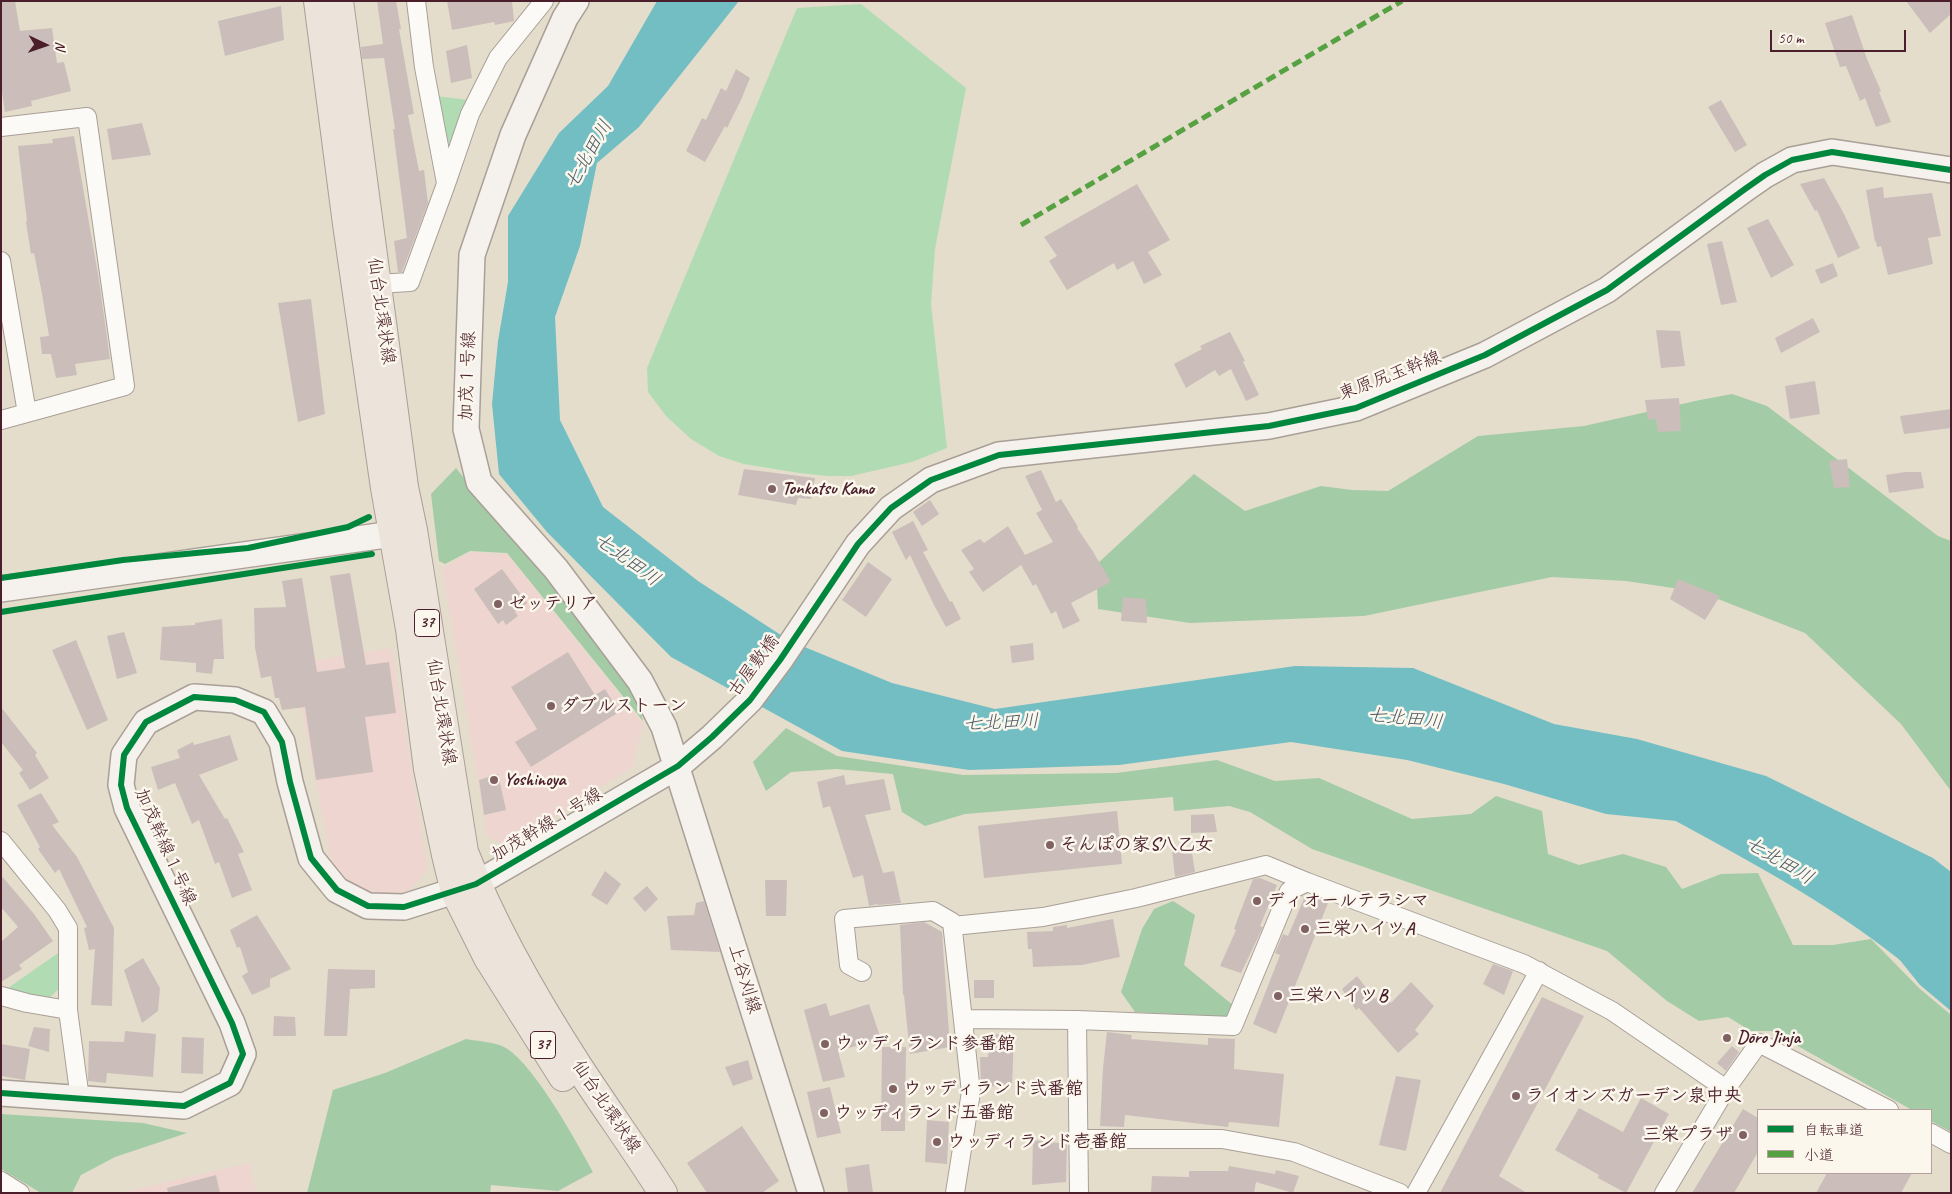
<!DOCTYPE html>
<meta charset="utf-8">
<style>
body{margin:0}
#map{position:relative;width:1952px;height:1194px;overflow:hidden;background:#e4ddcc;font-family:Caveat,"Klee One",sans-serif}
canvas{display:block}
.frame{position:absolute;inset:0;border:2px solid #4a1f2b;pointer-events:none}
.legend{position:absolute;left:1757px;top:1109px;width:175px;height:65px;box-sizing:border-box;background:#fbf7ec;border:1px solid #b4a19f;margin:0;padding:6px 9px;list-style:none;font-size:15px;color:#4a1f2b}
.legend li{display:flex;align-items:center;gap:10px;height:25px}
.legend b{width:25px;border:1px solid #b4a19f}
.north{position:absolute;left:20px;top:20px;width:50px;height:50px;-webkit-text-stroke:4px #fbf7ec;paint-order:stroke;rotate:93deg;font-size:14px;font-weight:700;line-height:20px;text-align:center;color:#4a1f2b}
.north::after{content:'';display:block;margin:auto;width:18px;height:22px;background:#4a1f2b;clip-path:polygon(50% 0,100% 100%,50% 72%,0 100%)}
.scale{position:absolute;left:1770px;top:30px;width:136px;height:22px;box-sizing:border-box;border:2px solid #4a1f2b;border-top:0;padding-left:6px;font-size:15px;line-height:18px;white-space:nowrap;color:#4a1f2b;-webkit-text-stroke:4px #fbf7ec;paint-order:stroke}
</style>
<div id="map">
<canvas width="1952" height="1194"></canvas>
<div class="frame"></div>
<ul class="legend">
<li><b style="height:6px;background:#00873e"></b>自転車道</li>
<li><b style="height:6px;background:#56a243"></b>小道</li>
</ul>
<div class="north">N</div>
<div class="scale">50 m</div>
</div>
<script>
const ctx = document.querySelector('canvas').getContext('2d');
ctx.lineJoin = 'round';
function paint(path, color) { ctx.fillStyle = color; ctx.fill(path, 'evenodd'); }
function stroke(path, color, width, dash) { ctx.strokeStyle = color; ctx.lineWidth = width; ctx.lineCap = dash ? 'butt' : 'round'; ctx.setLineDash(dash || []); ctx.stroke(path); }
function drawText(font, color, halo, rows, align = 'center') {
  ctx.font = font + ' Caveat,"Klee One",sans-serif'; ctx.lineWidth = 5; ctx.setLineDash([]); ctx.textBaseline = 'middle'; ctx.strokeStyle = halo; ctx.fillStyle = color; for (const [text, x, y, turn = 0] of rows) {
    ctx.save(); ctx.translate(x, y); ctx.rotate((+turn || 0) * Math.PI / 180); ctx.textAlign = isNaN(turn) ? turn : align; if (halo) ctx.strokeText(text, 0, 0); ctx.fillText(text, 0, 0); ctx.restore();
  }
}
const built = new Path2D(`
 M470,552L507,554L643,724L633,766L510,847L487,836L442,568Z
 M392,648L428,870L402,897L366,899L334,874L293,664Z
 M250,1163L256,1193H119Z`);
const green = new Path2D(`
 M861,4L966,88L935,249L931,304L947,448L912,462L851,476H828L799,473L744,464L719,456L691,439L666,416L648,392L647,368L797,8Z
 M436,96L469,100L454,143L443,142Z
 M58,953L59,989L48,999L15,995L8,988Z`);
const forest = new Path2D(`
 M1732,394L1767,406L1938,536L1951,541V791L1901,724L1805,633L1700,592L1626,581L1552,577L1364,616L1190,623L1098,609L1096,565L1194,474L1245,511L1321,486L1352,490L1388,491L1478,436L1584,426L1700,400Z
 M456,468L475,492L548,571L633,684L643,721L507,553L470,551L445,564L439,561L431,494Z
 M786,728L837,756L963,775L1116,773L1217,760L1275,781L1319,778L1412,819L1471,814L1496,796L1542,811L1548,854L1579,865L1623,854L1666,867L1682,889L1721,874L1758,873L1793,945H1833L1871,939L1919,988L1951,1015V1132L1931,1121V1110H1912L1771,1031H1751L1728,1017L1699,1021L1667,1001L1607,951L1312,849L1250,812L1229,806L1174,811L1173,797L965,814L925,826L902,812L893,774L837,769L791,772L766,791L753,762Z
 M1173,901L1195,915L1184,965L1234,1006L1227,1017L1135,1012L1121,992L1142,929L1154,909Z
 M466,1039C476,1041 495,1042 504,1047C532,1061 577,1142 593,1172L558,1191L491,1185L490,1193H307L333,1090L385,1073Z
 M1,1114L143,1123L187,1133L115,1157L81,1175L72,1193H41L1,1169Z`);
const water = new Path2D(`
 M657,1H739L639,127L597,163L580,246L555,317L560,420L603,507L698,581L790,641L892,683L995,709L1295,666L1413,668L1554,724L1637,739L1766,776L1933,858L1951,872V1011L1920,985L1833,877L1747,828L1606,814L1504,784L1407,760L1291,742L1119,765L969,770L842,751L671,657L547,532L499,474L492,404L498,341L508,282V216L559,133L608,86Z`);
const river = new Path2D(`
 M1678,804C1761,849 1845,894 1918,954C1929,964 1940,975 1951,986`);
const building = new Path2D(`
 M1,1H15L20,31L52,28L57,63L64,62L71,91L31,101L32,106L5,112L1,85Z
 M377,1H396L401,29H399L414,114L408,115L419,171L424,170L428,203L402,272H398L394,241L407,238L393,129H395L384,58L362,59L361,47L383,44Z
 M447,1H512L514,21L495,25L494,22L452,30Z
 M1906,1H1951V14L1930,33Z
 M281,6L284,40L225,56L218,21Z
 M1852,15L1867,59L1881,91L1879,92L1891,122L1876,127L1865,98L1860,101L1846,66L1840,67L1825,23Z
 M467,45L472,78L451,83L446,51Z
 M736,69L750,78L741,100L727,128L725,126L705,162L686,151L702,118L706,120L721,88L726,91Z
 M1721,100L1747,145L1735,152L1708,107Z
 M142,123L151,155L112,160L107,129Z
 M74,136L99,280L110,359L75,364L77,375L56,378L51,354H42L40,337L49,336L42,294L34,253L31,254L26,222L27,221L18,146L53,143L52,139Z
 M1824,178L1843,212L1860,248L1838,258L1817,210L1815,211L1800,184Z
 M1137,184L1170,240L1148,252L1162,275L1144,284L1133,261L1117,270L1114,263L1067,290L1049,261L1057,256L1044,237Z
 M1883,187L1884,198L1932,193L1941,236L1928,238L1933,264L1888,275L1881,246L1877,247L1876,241L1875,242L1866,190Z
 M1768,219L1794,265L1771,278L1747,228Z
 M1722,241L1737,302L1721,305L1707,244Z
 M1833,263L1838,276L1821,284L1815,270Z
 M311,299L325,414L298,422L278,303Z
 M1813,318L1820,332L1781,353L1775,338Z
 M1656,330L1680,331L1685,366L1661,368Z
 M1230,332L1245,361L1243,362L1259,395L1246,401L1231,369L1219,376L1215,370L1186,388L1174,364L1202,349L1200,346Z
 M1815,381L1820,414L1790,419L1785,386Z
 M1679,398L1681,431L1658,432L1656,419L1648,420L1645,400Z
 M1951,409V428L1904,434L1900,416Z
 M1847,459L1850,487L1834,488L1829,461Z
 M744,469L815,478L811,499L798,498L796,505L738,495Z
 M1041,470L1056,502L1061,499L1078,527L1077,528L1092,550L1111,582L1071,603L1080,621L1063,629L1056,611L1051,614L1036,584L1033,586L1021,565L983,592L969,572L974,569L961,550L980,539L984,543L1008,526L1025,555L1053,542L1036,513L1042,510L1025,476Z
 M1905,472H1921L1924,488L1889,493L1886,475Z
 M930,500L939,514L922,526L913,512Z
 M913,521L928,550L923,552L950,602L952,601L961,619L946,627L934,605L910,555L906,560L892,532Z
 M868,562L892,579L866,617L842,600Z
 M502,569L527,603L515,612L518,616L506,625L503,620L498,624L474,589Z
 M350,573L366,665L389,662L396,713L365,717L373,772L316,780L305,707L282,710L279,698H275L271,676L261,678L255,648L254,608L286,607L282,581L302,578L317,672L345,668L330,576Z
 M1678,579L1720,596L1705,620L1670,599Z
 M1123,597L1146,599L1147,623L1121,621Z
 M222,619L224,659H214L212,674L196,672V663L160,660L162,627L195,625V623Z
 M124,632L137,673L117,679L107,636Z
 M76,640L108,720L87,730L52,650Z
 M1033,643L1034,660L1012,663L1010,646Z
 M568,652L595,695L605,689L619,712L531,767L515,742L537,729L511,687Z
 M1,707L37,753L35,755L49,778L30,790L19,773L23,770L1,742Z
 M230,735L238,760L199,775L225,819L227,818L244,852L238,854L252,890L232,898L219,862L215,864L199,820L192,824L175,783L158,790L151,767L180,758L177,750L193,742L194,745Z
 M498,774L506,810L484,815L479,780Z
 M844,775L846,785L884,779L891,810L865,815L883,873L894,871L901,903L878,905L877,904L869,906L863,875L853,878L830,806L823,808L817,782Z
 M41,793L59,822L52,825L77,857L114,928L112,1006L91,1005L95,949L89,950L84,928L87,927L59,869L55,873L38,849L40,847L17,805Z
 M1117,811L1122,864L984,878L978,826Z
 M1214,814L1217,832L1191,833V815Z
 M1191,847L1195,872L1175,877L1172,850Z
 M605,871L621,884L607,905L591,895Z
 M1,875L34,914L53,941L19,965L22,969L1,982V942L18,927L1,907Z
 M1260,878L1277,885L1260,926L1263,927L1241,973L1220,966L1236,930L1234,929L1238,918L1253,879Z
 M765,880H787L786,916H766Z
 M647,886L658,899L645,912L633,898Z
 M1306,894L1328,903L1276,1034L1253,1024L1280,955L1275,953L1283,934L1288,936Z
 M704,901L720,952L671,950L667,916L694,915L696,903Z
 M257,915L291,969L270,979V987L252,995L242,976L248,972L240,947L237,948L230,930Z
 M1113,919L1120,957L1082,965L1033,967L1032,949H1028L1027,932L1053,931V927L1067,925V928Z
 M924,922L942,932L950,1047L910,1054L904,995H903L900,925Z
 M143,958L160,988L158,1011L142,1023L124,970Z
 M1493,964L1513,971L1504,995L1483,984Z
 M328,969L375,970V988L350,989L347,1036H324Z
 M1357,976L1375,999L1382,993L1391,1003L1411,982L1434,1006L1415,1030L1419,1034L1398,1053L1359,1008L1356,1010L1342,989Z
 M974,980H994V998H974Z
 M1542,997L1584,1016L1499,1176L1527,1193H1440Z
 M826,1003L830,1016L869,1004L881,1039L838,1051L845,1077L823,1082L804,1010Z
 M274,1016L295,1017L296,1036H273Z
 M34,1027L50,1029L49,1052L28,1046Z
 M125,1031L156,1034L153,1077L107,1073L106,1083L88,1081L89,1041L124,1042Z
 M1107,1032L1132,1035L1131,1039L1208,1045V1038L1235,1039L1234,1069L1284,1074L1279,1127L1229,1122L1228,1127L1125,1115L1124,1127L1100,1126L1103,1068Z
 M990,1034L1014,1035L1012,1087L981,1086L980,1057H988Z
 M182,1037L204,1038L203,1074L181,1073Z
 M1,1044L30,1049L25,1080L1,1076Z
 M1732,1046L1739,1052L1726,1071L1717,1063Z
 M882,1047H906L905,1131H881Z
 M748,1060L753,1079L733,1086L725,1067Z
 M1396,1076L1421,1080L1406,1151L1379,1145Z
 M830,1087L841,1133L817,1138L807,1092Z
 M1641,1098L1669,1114L1626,1193L1598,1178L1599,1175L1555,1150L1579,1108L1623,1132Z
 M1743,1109L1758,1118V1152L1734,1193H1692Z
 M927,1120L949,1122L947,1164L925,1162Z
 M742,1126L779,1181L762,1193H707L687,1163Z
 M1033,1140L1067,1144L1066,1182L1032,1185Z
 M869,1164L873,1193H848L845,1168Z
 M1229,1166L1275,1174L1276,1170L1299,1176L1293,1193L1256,1182L1254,1193H1151L1152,1176L1189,1177V1171H1228Z
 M1827,1173H1912L1901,1193H1816Z
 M216,1175L220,1193H168L167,1188Z`);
const street = new Path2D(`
 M416,1L424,67L446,183
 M1,127L87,117L125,386L1,420
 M1,261L27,413
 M377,284L410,282L446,184L470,114L498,58L544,1
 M1,841L57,910L68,928V1010L80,1099
 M953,926L1043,917L1136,898L1266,865L1307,882
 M862,972L849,965L844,919L933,911L952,922L971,1092L955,1193
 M1,996L27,1003L68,1010
 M963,1019L1077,1020L1233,1026L1289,891L1307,882L1524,964L1612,1011L1726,1089
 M1077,1020L1079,1193
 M1931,1133L1951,1144
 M1080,1139H1222L1294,1152L1400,1193
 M1,1181L20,1193
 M1416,1193L1539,971
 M1664,1193L1726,1089L1759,1043L1889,1110`);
const secondary = new Path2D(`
 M576,1L565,18L513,135L472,255L466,429L479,482L556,569L640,681L664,727L811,1193
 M1,589L393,534L412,530
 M1,1093L184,1106L230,1083L243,1054L232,1023L127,808L121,785L124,755L146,722L194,697L235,700L264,712L282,742L290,782L311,858L337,890L368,906L404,907L476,884L678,766L712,737L750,700L780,660L858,544L891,508L931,480L999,455L1269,426L1356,408L1485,355L1607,290L1745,189L1765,175L1792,160L1832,152L1951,170`);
const primary = new Path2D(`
 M318,1L347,224L385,488L410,629L428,769L446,855L455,892L488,958L563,1077
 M339,1L404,487L413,530L464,852C493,927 534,998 578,1066C606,1109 636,1150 663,1193`);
const quiet = new Path2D(`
 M1021,225L1402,1`);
const cycleway = new Path2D(`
 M1,578L123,560L248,548L348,527L369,517
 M1,612L372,554
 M1,1093L184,1106L230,1083L243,1054L232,1023L127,808L121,785L124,755L146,722L194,697L235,700L264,712L282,742L290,782L311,858L337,890L368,906L404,907L476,884L678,766L712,737L750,700L780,660L858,544L891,508L931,480L999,455L1269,426L1356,408L1485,355L1607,290L1745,189L1765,175L1792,160L1832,152L1951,170`);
const markers = [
 [772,489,5,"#806263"],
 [498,604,5,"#806263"],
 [551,706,5,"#806263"],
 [494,780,5,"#806263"],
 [1050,845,5,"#806263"],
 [1257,901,5,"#806263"],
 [1305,929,5,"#806263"],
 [1278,996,5,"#806263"],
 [1727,1038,5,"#806263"],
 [825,1044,5,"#806263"],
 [893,1089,5,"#806263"],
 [1516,1096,5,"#806263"],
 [824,1113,5,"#806263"],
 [1743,1135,5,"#806263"],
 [937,1142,5,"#806263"]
];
const shields = [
 [427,623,25],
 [543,1045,25]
];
const shieldNames = [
 ["37",427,623],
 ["37",543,1045]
];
const streetNames = [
 ["仙台北環状線",381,311,82],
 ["加茂１号線",468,376,-88],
 ["東原尻玉幹線",1390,376,-21],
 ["古屋敷橋",754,666,-53],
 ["仙台北環状線",441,712,81],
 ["加茂幹線１号線",547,825,-31],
 ["加茂幹線１号線",165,847,66],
 ["上谷刈線",744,979,73],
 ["仙台北環状線",606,1107,56]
];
const poiNames = [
 ["Tonkatsu Kamo",782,489],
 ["ゼッテリア",508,604],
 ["ダブルストーン",561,706],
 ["Yoshinoya",504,780],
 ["そんぽの家S八乙女",1060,845],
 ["ディオールテラシマ",1267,901],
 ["三栄ハイツA",1315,929],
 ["三栄ハイツB",1288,996],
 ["Dōro Jinja",1737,1038],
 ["ウッディランド参番館",835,1044],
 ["ウッディランド弐番館",903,1089],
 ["ライオンズガーデン泉中央",1526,1096],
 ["ウッディランド五番館",834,1113],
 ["三栄プラザ",1733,1135,"right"],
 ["ウッディランド壱番館",947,1142]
];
const waterNames = [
 ["七北田川",589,155,-60],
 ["七北田川",627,560,36],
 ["七北田川",1405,719,6],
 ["七北田川",1001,723,-2],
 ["七北田川",1779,861,31]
];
paint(built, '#eed5d0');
paint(green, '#b1dcb3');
paint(forest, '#a3cba5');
paint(water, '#73bec3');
stroke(river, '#73bec3', 32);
paint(building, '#cbbeba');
stroke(street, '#a99f97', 20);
stroke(secondary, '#a99f97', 28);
stroke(primary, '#a99f97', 30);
stroke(street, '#fbfaf7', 18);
stroke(secondary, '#f5f1ec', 25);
stroke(primary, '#ece4db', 28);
stroke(quiet, '#56a243', 5, [10, 5]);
stroke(cycleway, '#00873e', 6);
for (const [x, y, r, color] of markers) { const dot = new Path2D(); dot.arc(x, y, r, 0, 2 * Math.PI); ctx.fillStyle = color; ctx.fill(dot); stroke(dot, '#fbf7ec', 2); }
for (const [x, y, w] of shields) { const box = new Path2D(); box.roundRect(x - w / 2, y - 13.5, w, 27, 4); ctx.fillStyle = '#fbf7ec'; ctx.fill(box); stroke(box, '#4a1f2b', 1); }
drawText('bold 16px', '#4a1f2b', null, shieldNames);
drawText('18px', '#4a1f2b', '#fbf7ec', streetNames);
drawText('bold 18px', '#4a1f2b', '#fbf7ec', poiNames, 'left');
drawText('italic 19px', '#475966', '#fbf7ec', waterNames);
</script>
